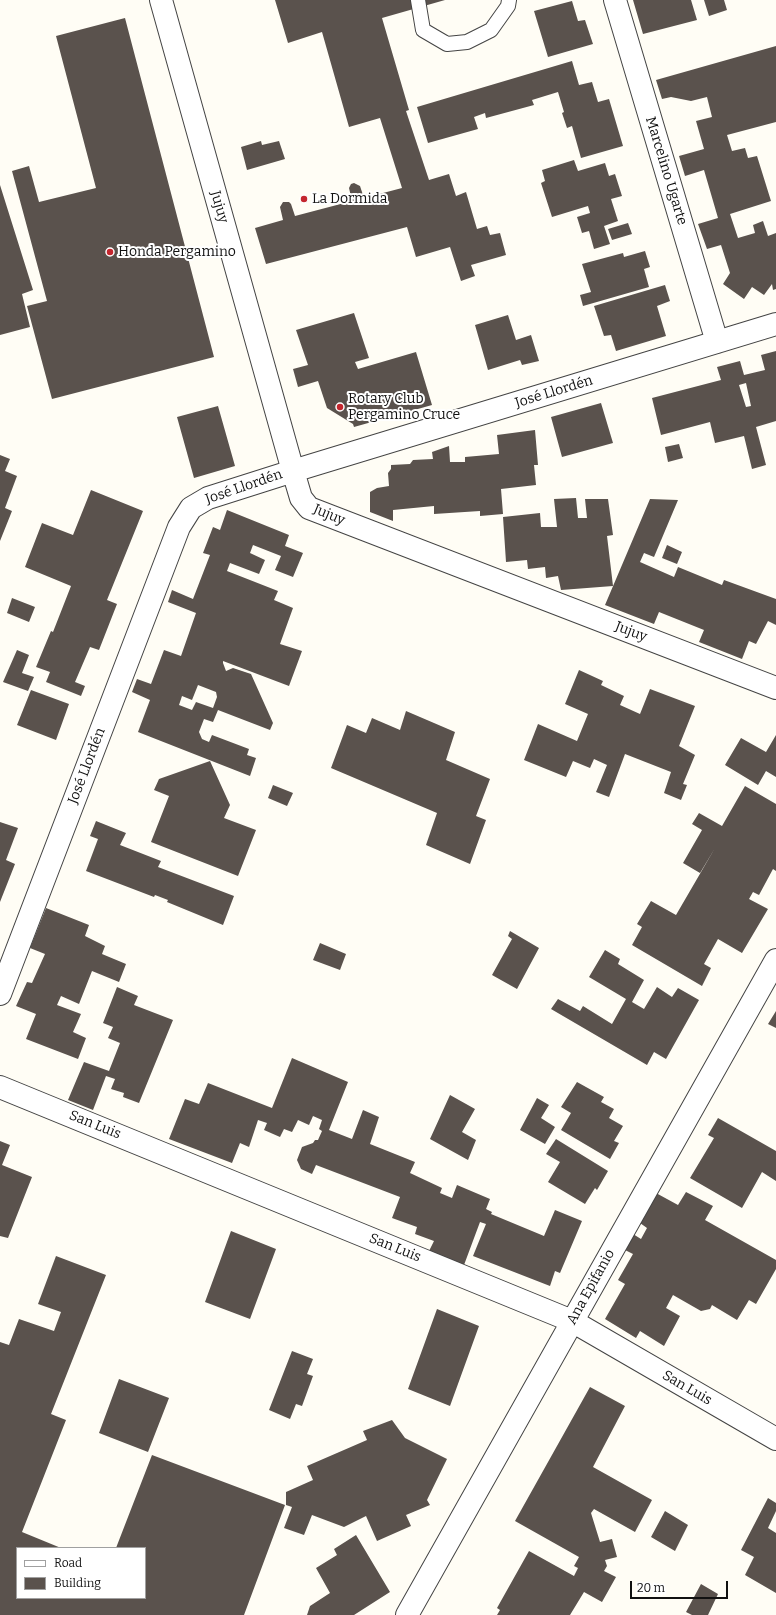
<!DOCTYPE html>
<meta charset="utf-8">
<style>
body{margin:0}
#map{position:relative;width:776px;height:1615px;overflow:hidden;background:#fffdf5;font-family:Bitter,serif}
canvas{display:block}
.legend{position:absolute;left:16px;top:1547px;width:130px;height:52px;box-sizing:border-box;background:#fff;border:1px solid #a0a0a0;margin:0;padding:5px 7px;list-style:none;font-size:12px;color:#111}
.legend li{display:flex;align-items:center;gap:8px;height:20px}
.legend b{width:20px;border:1px solid #a0a0a0}
.scale{position:absolute;left:630px;top:1581px;width:98px;height:18px;box-sizing:border-box;border:2px solid #111;border-top:0;padding-left:5px;font-size:12px;line-height:14px;white-space:nowrap;color:#111;-webkit-text-stroke:3px #fff;paint-order:stroke}
</style>
<div id="map">
<canvas width="776" height="1615"></canvas>
<ul class="legend">
<li><b style="height:5px;background:#fff"></b>Road</li>
<li><b style="height:11px;background:#5a524d"></b>Building</li>
</ul>
<div class="scale">20 m</div>
</div>
<script>
const ctx = document.querySelector('canvas').getContext('2d');
ctx.lineJoin = 'round';
function paint(path, color) { ctx.fillStyle = color; ctx.fill(path, 'evenodd'); }
function stroke(path, color, width, dash) { ctx.strokeStyle = color; ctx.lineWidth = width; ctx.lineCap = dash ? 'butt' : 'round'; ctx.setLineDash(dash || []); ctx.stroke(path); }
function drawText(font, color, halo, rows, align = 'center') {
  ctx.font = font + ' Bitter,serif'; ctx.lineWidth = 4; ctx.setLineDash([]); ctx.textBaseline = 'middle'; ctx.strokeStyle = halo; ctx.fillStyle = color; for (const [text, x, y, turn = 0] of rows) {
    ctx.save(); ctx.translate(x, y); ctx.rotate((+turn || 0) * Math.PI / 180); ctx.textAlign = isNaN(turn) ? turn : align; if (halo) ctx.strokeText(text, 0, 0); ctx.fillText(text, 0, 0); ctx.restore();
  }
}
const building = new Path2D(`
 M275,0H445L382,18L409,110L406,111L429,180L449,174L456,196L466,192L477,229L487,226L490,235L500,233L506,255L471,265L475,276L461,281L450,247L416,257L407,227L266,264L255,228L283,220L280,207L283,202H289L291,204L295,216L352,201L349,188L351,184L354,183L360,186L364,198L402,188L380,118L349,127L322,32L288,43Z
 M633,0H691L697,20L643,34Z
 M704,0H724L727,10L709,16Z
 M572,1L578,21L585,20L593,44L548,57L534,11Z
 M125,18L214,357L52,399L27,306L47,301L12,171L29,166L39,202L96,188L56,36Z
 M776,46V122L727,135L732,151L745,148L748,158L757,156L771,201L730,214L738,238L755,233L753,225L763,221L768,236L776,233V289L773,290L772,284L764,295L752,287L744,299L723,284L730,273L721,245L707,249L698,224L718,218L704,170L685,176L679,156L704,149L696,121L712,117L707,97L691,101L671,97L662,99L656,80Z
 M572,61L579,85L592,82L598,102L609,99L623,146L581,158L572,126L567,128L562,113L564,112L558,92L532,100L534,105L486,118L485,113L474,117L478,129L428,143L417,107Z
 M261,141L262,145L279,141L285,159L247,170L241,147Z
 M574,160L578,171L605,163L609,176L615,174L622,196L611,199L618,221L604,226L610,244L594,249L589,231L582,233L577,217L590,213L588,206L552,217L541,183L545,181L542,170Z
 M0,185L33,290L22,294L30,327L0,335Z
 M628,223L632,234L612,240L608,229Z
 M645,251L650,267L644,269L649,287L583,306L580,295L591,292L582,264L623,253L624,257Z
 M665,285L670,301L657,306L666,336L616,351L611,335L604,336L594,306Z
 M354,313L369,358L355,362L358,369L416,352L432,405L354,427L353,424L327,408L318,381L298,387L293,369L308,365L296,330Z
 M508,315L516,340L531,335L539,361L522,365L520,360L488,370L475,325Z
 M776,351V421L756,427L766,465L752,469L744,436L715,443L710,422L661,435L652,398L721,380L717,367L740,361L744,375L765,370L761,355ZM746,383L751,406L746,407L739,385Z
 M601,403L613,443L562,457L551,417Z
 M218,406L235,466L194,478L177,417Z
 M535,430L538,465H534L536,485L501,489L503,514L480,516V511L434,514V506L393,510V521L370,512V492L377,488L389,486L388,473L391,469V465L410,464L413,460L433,459L432,452L449,446L450,462H465V457L499,454L497,435Z
 M679,444L683,458L668,462L665,447Z
 M0,455L10,459L5,471L17,476L5,508L12,511L0,541Z
 M91,490L143,511L107,600L117,604L99,650L90,647L75,682L85,686L81,696L46,682L50,672L36,667L51,631L53,632L71,586L25,567L42,523L73,535Z
 M576,498L578,518H587L585,499H608L613,535L607,536L613,586L561,590L558,576L546,578L545,567L528,569L527,560L506,562L503,517L540,513L541,527H557L554,499Z
 M650,499L678,500L654,557L644,553L640,562L674,577L678,567L722,585L724,580L776,599V625L768,621L756,644L749,641L742,659L699,642L704,630L659,612L654,624L605,605Z
 M227,510L289,535L285,546L303,553L293,577L275,570L281,556L253,545L250,553L265,560L259,574L230,563L227,571L278,591L274,600L293,608L280,644L302,651L289,686L223,661V663L226,671L233,668L251,674L273,723L270,730L218,710L213,722L204,719L199,732L202,739L209,742L212,735L249,749L247,755L256,758L250,776L138,732L150,700L132,692L137,679L151,684L164,650L181,656L196,613L168,602L172,590L193,599L210,555L203,553L213,527L220,530ZM198,685L216,692L217,697L213,708L196,702L192,710L179,705L182,696L192,700Z
 M667,545L682,552L677,564L662,558Z
 M12,598L35,607L29,622L7,613Z
 M17,650L29,655L22,673L34,677L28,691L3,682Z
 M579,670L603,681L601,685L624,696L620,705L640,714L650,689L695,706L679,746L695,755L683,784L687,785L681,800L664,793L671,772L625,754L609,797L596,792L607,765L594,759L590,768L573,761L566,777L524,760L538,724L577,741L588,714L565,704Z
 M31,690L69,704L56,740L17,725Z
 M406,711L455,732L446,760L490,779L476,816L486,820L470,864L426,845L437,813L331,768L347,725L366,733L372,718L400,730Z
 M776,735V777L766,771L758,785L725,765L741,738L766,752Z
 M210,761L230,805L224,818L256,830L238,876L151,842L169,796L154,790L159,779Z
 M273,785L293,793L287,806L268,798Z
 M745,786L776,804V871L773,869L759,895L753,892L749,899L768,909L742,953L718,939L704,964L711,968L702,986L632,945L642,927L637,924L651,901L676,915L715,848L700,873L683,863L702,830L692,824L699,813L722,826Z
 M96,821L126,833L120,845L161,861L158,867L234,896L223,925L167,902L168,900L155,895L154,897L86,871L98,839L90,836Z
 M0,822L18,828L6,860L15,864L0,902Z
 M46,908L89,925L85,936L105,946L102,954L126,964L119,982L92,971L79,1004L61,996L57,1005L81,1014L73,1032L86,1038L78,1059L26,1039L36,1014L16,1006L27,982L32,983L45,954L30,948Z
 M510,931L539,948L517,989L492,975L512,939L508,936Z
 M320,943L346,954L340,970L313,960Z
 M605,950L620,959L618,964L644,980L632,1002L644,1009L657,987L672,997L678,988L699,1000L666,1059L654,1052L647,1065L551,1009L558,999L580,1011L583,1006L612,1024L626,999L589,977Z
 M117,987L138,996L134,1005L173,1020L139,1103L123,1097L124,1093L111,1089L115,1079L106,1076L93,1110L68,1100L84,1062L109,1071L120,1043L108,1038L113,1027L103,1023Z
 M776,1011V1028L768,1024Z
 M292,1058L348,1082L329,1130L352,1139L363,1110L379,1117L370,1144L415,1162L410,1173L442,1188L440,1193L452,1198L457,1185L490,1199L486,1209L492,1212L491,1214L544,1236L555,1210L582,1221L560,1273L555,1271L550,1286L473,1256L486,1224L480,1222L464,1265L429,1251L434,1241L415,1234L417,1227L392,1218L400,1197L316,1165L312,1174L301,1169L297,1160L302,1147L313,1143L315,1140H318L322,1131L319,1129L322,1120L313,1116L309,1125L298,1120L292,1132L284,1129L280,1137L264,1130L267,1123L258,1120L249,1147L240,1143L232,1163L169,1139L185,1099L199,1104L208,1083L272,1108Z
 M577,1082L604,1097L601,1102L614,1109L609,1118L623,1126L614,1141L619,1143L610,1159L561,1130L571,1113L561,1107Z
 M450,1095L475,1109L462,1132L476,1140L468,1160L430,1139Z
 M537,1098L549,1105L541,1118L555,1127L545,1144L520,1130Z
 M718,1118L776,1151V1181L762,1172L742,1208L690,1178L714,1138L708,1135Z
 M556,1139L608,1171L597,1190L595,1188L585,1204L548,1182L560,1162L546,1154Z
 M0,1141L10,1145L2,1165L32,1177L8,1238L0,1236Z
 M686,1192L713,1206L705,1220L776,1260V1269L756,1304L749,1300L737,1320L712,1305L710,1309L701,1311L673,1295L666,1308L680,1316L664,1346L640,1331L636,1338L605,1319L625,1284L618,1280L633,1254L625,1250L633,1234L641,1239L647,1228L640,1223L656,1193L678,1205Z
 M231,1231L276,1249L250,1319L205,1302Z
 M56,1256L106,1275L51,1414L66,1420L22,1532L61,1548H17V1598H145V1548H116L152,1455L285,1505L244,1615H0V1342L9,1345L19,1319L54,1331L61,1312L38,1304Z
 M437,1309L479,1326L450,1406L408,1389Z
 M292,1351L313,1359L307,1374L313,1376L302,1406L296,1404L290,1419L269,1410Z
 M119,1379L169,1398L148,1452L99,1433Z
 M590,1387L625,1406L593,1467L652,1500L635,1532L594,1509L591,1513L600,1542L612,1539L617,1557L605,1560L607,1566L604,1571L616,1577L602,1602L584,1592L570,1615H497L500,1610L497,1608L529,1551L574,1576L578,1568L574,1566L579,1557L515,1521Z
 M392,1420L405,1438L447,1459L427,1500L430,1505L406,1515L411,1526L377,1541L366,1516L344,1527L312,1515L304,1535L284,1528L292,1507L286,1505V1492L313,1480L307,1466L367,1440L363,1431Z
 M768,1498L776,1503V1511L768,1528L776,1533V1593L745,1575L754,1557L741,1550Z
 M665,1511L688,1525L675,1551L651,1537Z
 M356,1535L390,1592L354,1615H307L310,1606L330,1593L316,1568L337,1555L334,1549Z
 M701,1584L718,1594L708,1615H692L686,1612Z`);
const service = new Path2D(`
 M418,0L423,30L447,44L467,42L491,30L508,6L509,0`);
const minor = new Path2D(`
 M161,0L293,471L301,498L309,508L776,688
 M615,0L717,342
 M0,994L179,527L191,508L208,498L293,471L776,324
 M0,1087L572,1321L776,1439
 M407,1615L776,960`);
const markers = [
 [304,199,4,"#c4262e"],
 [110,252,4,"#c4262e"],
 [340,407,4,"#c4262e"]
];
const streetNames = [
 ["Marcelino Ugarte",666,171,73],
 ["Jujuy",219,207,74],
 ["José Llordén",554,392,-17],
 ["José Llordén",244,487,-19],
 ["Jujuy",329,515,23],
 ["Jujuy",631,632,21],
 ["José Llordén",87,766,-69],
 ["San Luis",95,1125,22],
 ["San Luis",395,1248,22],
 ["Ana Epifanio",591,1287,-61],
 ["San Luis",687,1388,30]
];
const poiNames = [
 ["La Dormida",312,199],
 ["Honda Pergamino",118,252],
 ["Rotary Club",348,399],
 ["Pergamino Cruce",348,415]
];
paint(building, '#5a524d');
stroke(service, '#444', 16);
stroke(minor, '#444', 24);
stroke(service, '#fff', 14);
stroke(minor, '#fff', 22);
for (const [x, y, r, color] of markers) { const dot = new Path2D(); dot.arc(x, y, r, 0, 2 * Math.PI); ctx.fillStyle = color; ctx.fill(dot); stroke(dot, '#fff', 1.5); }
drawText('14px', '#111', '#fff', streetNames);
drawText('14px', '#111', '#fff', poiNames, 'left');
</script>
